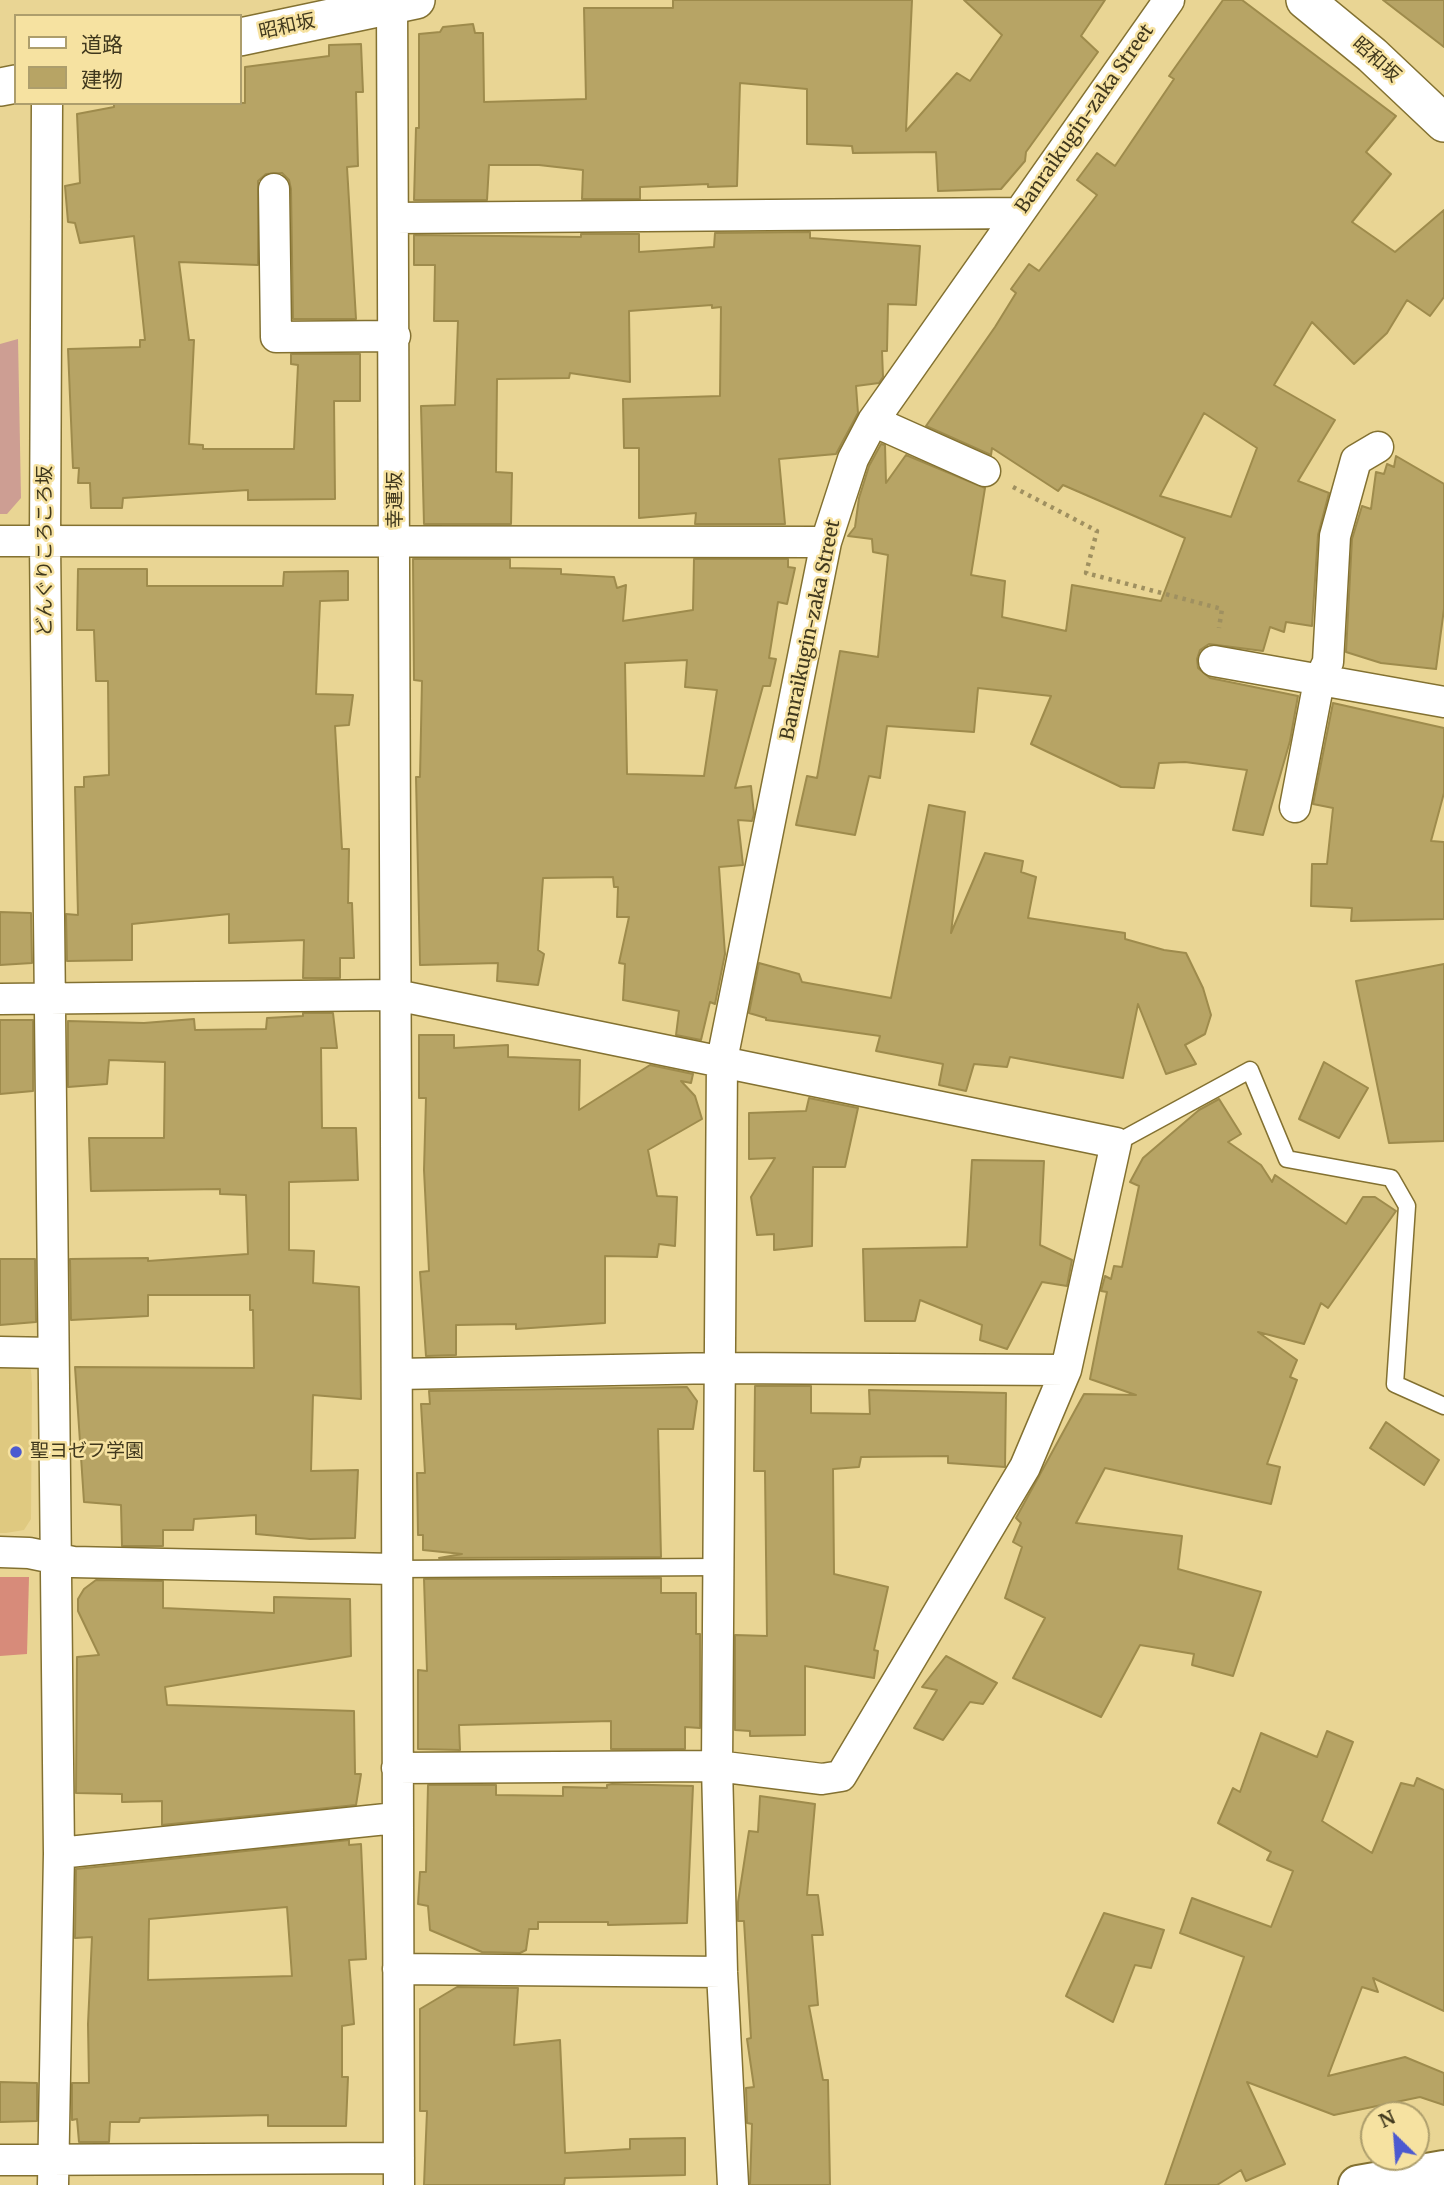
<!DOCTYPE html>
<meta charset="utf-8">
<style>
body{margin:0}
#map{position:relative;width:1444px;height:2185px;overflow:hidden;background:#e9d594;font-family:Merriweather,"Noto Sans JP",serif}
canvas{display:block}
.legend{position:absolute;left:14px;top:14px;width:228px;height:91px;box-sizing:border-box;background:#f6e2a1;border:2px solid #ad9e6c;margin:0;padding:9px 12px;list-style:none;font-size:21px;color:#40381d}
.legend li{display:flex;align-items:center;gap:14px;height:35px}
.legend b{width:35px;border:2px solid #ad9e6c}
.north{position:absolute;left:1360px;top:2101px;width:70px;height:70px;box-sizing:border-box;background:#f6e2a1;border:2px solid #ad9e6c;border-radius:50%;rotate:335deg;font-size:19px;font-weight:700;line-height:28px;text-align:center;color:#40381d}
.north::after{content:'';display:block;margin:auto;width:24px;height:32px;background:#4c5ad0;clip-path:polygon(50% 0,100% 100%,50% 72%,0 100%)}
</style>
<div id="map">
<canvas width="1444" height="2185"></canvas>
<ul class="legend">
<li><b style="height:9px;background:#fff"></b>道路</li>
<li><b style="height:19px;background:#b7a465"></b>建物</li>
</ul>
<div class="north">N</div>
</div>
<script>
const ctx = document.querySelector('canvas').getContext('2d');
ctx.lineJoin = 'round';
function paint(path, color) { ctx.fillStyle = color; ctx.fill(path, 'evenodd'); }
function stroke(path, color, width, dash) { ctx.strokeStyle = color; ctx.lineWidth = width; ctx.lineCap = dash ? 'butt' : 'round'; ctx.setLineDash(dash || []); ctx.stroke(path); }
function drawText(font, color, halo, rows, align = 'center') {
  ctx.font = font + ' Merriweather,"Noto Sans JP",serif'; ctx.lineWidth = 5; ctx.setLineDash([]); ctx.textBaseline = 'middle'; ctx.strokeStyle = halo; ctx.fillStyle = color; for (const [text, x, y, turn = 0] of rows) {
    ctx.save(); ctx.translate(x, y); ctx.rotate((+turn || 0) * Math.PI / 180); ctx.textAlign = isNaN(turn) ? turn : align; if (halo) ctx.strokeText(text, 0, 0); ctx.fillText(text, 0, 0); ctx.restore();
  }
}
const built = new Path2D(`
 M0,1363H25L31,1370L32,1384L31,1519L24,1530L6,1533H0Z`);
const green = new Path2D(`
 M18,339L21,498L7,514H0V344Z`);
const forest = new Path2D(`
 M0,1577H29L27,1654L0,1656Z`);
const building = new Path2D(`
 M673,0H912L906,131L957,73L970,81L1002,35L964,0H1105L1081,36L1098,52L1026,152L1025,161L1001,189L938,191L936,152L853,153L852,146L807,144V89L740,83L737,186L708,187V184L640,187V199H582L583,170L539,165H489L487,200H414L416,128H419V34L440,32L443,27L473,24L475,33H483L484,102L586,99L584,8H673Z
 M1223,0H1242L1396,116L1366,152L1391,174L1352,222L1395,252L1444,210V297L1430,316L1407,300L1387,333L1354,364L1312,322L1274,385L1335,420L1298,481L1329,493L1318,535L1312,626L1286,622L1284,632L1270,627L1263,651L1209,644L1200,650L1197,659L1198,668L1210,678L1298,696L1290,741L1263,835L1233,830L1247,770L1185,762L1159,763L1154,788L1121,787L1031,744L1051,696L978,688L974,732L887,726L880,778L869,776L855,835L796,825L807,776L817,778L840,651L878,657L888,555L873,552L872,539L848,536L855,527L859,498L869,466L881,444L885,445L886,483L906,455L985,488L971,575L1005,581L1002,617L1066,631L1072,585L1161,601L1185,538L1063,485L1058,491L992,448L991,455L926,426L995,327L1016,293L1011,289L1029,264L1039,271L1097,195L1077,180L1097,153L1115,166L1174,79L1169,76ZM1204,413L1257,448L1231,517L1160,496Z
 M1383,0H1444V47Z
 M361,44L363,92H356L358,166L347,167L356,319H293L291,189L289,180L282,173L266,174L258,181V265L179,262L189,340H194L189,444L203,445V449H294L298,365L291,364V354H360V401H334L335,499L248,500V490L123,498L122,508H91L90,483H78L79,468H73L68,349L140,347V340H145L134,236L80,243L75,223L68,222L65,186L80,183L77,114L114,107V103H245V67L329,56V45Z
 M810,232V238L920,246L916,305L888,304L887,351H882L883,377L879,383L856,386L858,413L836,454L779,459L785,524H695L696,513L639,518V448H624L623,399L720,396L721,307L712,308V305L629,311L630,382L570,373L569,378L497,379L496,472L512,473L511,524H424L421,406L455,405L458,321H434L435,265H414V235L581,237V234H639V252L714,247L715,233Z
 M1396,456L1444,484V609L1436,669L1381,663L1346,652L1352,539L1362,506L1371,509L1376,472L1384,474L1387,464L1394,467Z
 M413,559H510V568L561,569V574L614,577L617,588L626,585L623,621L693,610L694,559H788V567L795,568L787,604L778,602L769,658L776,659L770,686H763L735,788L751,786L754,814L752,821L738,820L743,865L719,867L725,954L715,1004L710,1002L701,1040L676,1035L679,1011L623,1000L625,964L619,963L629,917H617L618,887H614L613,877L543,878L538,950L544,954L538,985L497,981L498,963L420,965L416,777H420L422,681L414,680ZM687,660L685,687L717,690L704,776L627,774L625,663Z
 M78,569H147V586H283L284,572L348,571V600L320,601L316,694L353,695L349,725L335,726L342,849H349L348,903H352L354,958H340V978H303L304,940L229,943V914L132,924V960L67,961L66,914L78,915L75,787H84V777L109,775L108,681H96L94,630H77Z
 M1333,703L1444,728V793L1431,841L1444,842V919L1351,921L1352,908L1311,906L1312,864H1327L1333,808L1313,804Z
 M929,805L965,812L951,933L985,853L1023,861L1021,872L1036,877L1028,918L1125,933V939L1164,950L1186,953L1203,988L1211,1015L1205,1034L1185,1045L1196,1064L1166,1074L1138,1004L1123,1078L1010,1057L1007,1067L974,1064L966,1091L939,1085L943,1064L876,1051L880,1036L766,1020V1018L749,1013L759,963L799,974L802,982L891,998Z
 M0,912L31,913L32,963L0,965Z
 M1444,964V1141L1389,1143L1356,981Z
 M303,1013H333L337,1048H321L322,1128H356L358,1180L289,1182V1250L314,1251L313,1283L359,1287L361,1399L313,1395L311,1471L358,1470L355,1538L310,1539L256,1534V1515L194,1519L193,1530H163V1546H122L121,1505L84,1502L75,1367L254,1368L253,1310H250V1295H148V1316L71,1320L70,1259L148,1258V1261L248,1254L246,1195L220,1194V1189L91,1191L89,1138H164L165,1062L109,1060L107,1084L68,1087V1021L144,1023L194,1019L195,1030L266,1029L267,1018L303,1016Z
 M0,1020H33V1091L0,1094Z
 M419,1035H454V1048L508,1045V1057L580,1060L579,1110L650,1065L693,1074L691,1083L681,1081L695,1096L702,1119L648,1150L657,1196L677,1197L675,1246L659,1244L657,1257L605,1256V1323L516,1329V1324L456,1325V1355L426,1356L420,1272L429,1271L424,1170L426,1098H419Z
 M1324,1062L1368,1088L1339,1138L1299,1119Z
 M809,1098L858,1108L845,1167H813L812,1246L774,1250V1234L757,1235L751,1197L775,1158L749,1159V1113L806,1111Z
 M1219,1099L1241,1134L1228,1142L1261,1165L1272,1182L1275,1175L1346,1224L1363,1197H1375L1396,1211L1328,1308L1321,1303L1304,1344L1258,1332L1297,1360L1290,1377L1297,1380L1267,1464L1280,1467L1271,1504L1105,1468L1076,1523L1182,1536L1178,1569L1261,1592L1233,1676L1192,1665L1194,1654L1140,1645L1101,1717L1013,1678L1045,1618L1005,1598L1022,1547L1013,1542L1021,1523L1016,1518L1084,1394L1136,1395L1090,1379L1107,1292L1101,1291L1105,1276L1111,1279L1114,1266L1122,1267L1139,1186L1130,1182L1143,1158L1199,1110Z
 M972,1160L1044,1161L1040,1245L1072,1260L1067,1286L1042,1282L1007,1349L980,1340L982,1325L920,1300L915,1321H865L863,1249L967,1247Z
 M0,1259H35L36,1322L0,1325Z
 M755,1386H811V1413L870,1414L869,1390L1006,1393L1005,1467L948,1463V1456L861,1457L859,1467L833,1469L834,1574L888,1587L874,1650L878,1651L874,1678L805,1666V1735L750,1736V1731L735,1730V1635L767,1636L765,1471H754Z
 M687,1387L697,1401L693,1429H658L661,1557L439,1558L462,1554L423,1550V1535H418L417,1473H425L421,1404H430L429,1391Z
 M1386,1422L1439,1460L1424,1485L1370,1448Z
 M661,1578V1593H696V1634H700V1728L685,1727V1749H611V1721L459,1725L460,1750L418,1749V1670L427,1671L424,1579Z
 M96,1580L163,1581V1608L274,1613V1597L350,1599L351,1656L165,1687L167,1705L354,1711L355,1774H361L356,1805L162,1825V1801L122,1802V1794L76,1793L77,1657L99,1655L78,1611V1599L84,1589Z
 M946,1656L997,1683L983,1704L970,1702L943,1740L914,1728L937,1690L922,1687Z
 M1327,1731L1353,1742L1322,1821L1372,1853L1401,1783L1414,1786L1417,1778L1444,1790V2011L1373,1978L1378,1992L1362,1987L1328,2076L1405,2057L1444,2073V2105L1420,2097L1334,2115L1247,2082L1285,2164L1246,2181L1241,2170L1217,2185H1165L1244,1957L1180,1933L1192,1898L1271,1927L1293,1871L1267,1860L1271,1852L1218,1823L1233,1788L1240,1792L1261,1733L1317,1757Z
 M612,1784L693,1786L687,1923L608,1925V1922H538V1929H529L526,1950L520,1953L482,1952L430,1930L428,1906L418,1904L420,1872H426L428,1785H496V1795L563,1796V1787L607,1788V1785Z
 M760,1796L815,1804L807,1895H818L823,1935H812L818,2005L809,2006L823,2080H828L830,2185H750L752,2124L747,2123L746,2088L754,2087L747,2039L751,2038L744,1921H738V1902L749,1831L758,1832Z
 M349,1840V1845L361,1844L366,1959L349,1960L354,2024L342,2026V2077H348L346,2126H268V2115L140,2118L139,2122H110L109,2142H79L77,2119L72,2120V2083H89L88,2024L92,1937L75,1938L76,1869ZM287,1907L292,1976L148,1980L149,1919Z
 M1104,1913L1164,1930L1151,1968L1135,1965L1113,2022L1066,1996Z
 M457,1987L518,1988L514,2045L560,2040L565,2153L630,2149V2139L685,2138V2175L565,2178L564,2185H424L427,2111H420V2009Z
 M0,2082L37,2083V2121L0,2122Z`);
const path = new Path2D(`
 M1013,487L1097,531L1086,573L1222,609L1219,628`);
const service = new Path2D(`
 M1116,1143L1250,1070L1287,1159L1391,1178L1407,1206L1395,1384L1444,1406
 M395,1569L718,1567`);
const minor = new Path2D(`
 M392,0C396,728 396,1457 399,2185
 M47,103L45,542L59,1853L53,2185
 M274,189L276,337L395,336
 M395,218L1019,213
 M873,421L985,471
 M0,541L826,542
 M1214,661L1444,702
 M1295,807L1319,681L1328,662L1335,536L1356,460L1378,447
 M0,999L396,995L1116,1143L1066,1370L1025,1467L841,1776L822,1779L717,1766L397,1768
 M0,1352L53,1353
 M397,1374L720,1368L1066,1370
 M0,1552L29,1553L73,1562L395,1569
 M59,1853L396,1818
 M398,1969L722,1972
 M0,2160L399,2158
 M733,2185L722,1972L717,1766L722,1060L826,542L853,459L873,421L1169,0`);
const tertiary = new Path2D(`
 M1305,0L1372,55L1444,123
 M240,37L416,0
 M0,87L16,84`);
const primary = new Path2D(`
 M1358,2185L1444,2170`);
const markers = [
 [16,1452,7,"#4c5ad0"]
];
const streetNames = [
 ["昭和坂",287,27,-12],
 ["昭和坂",1376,60,42],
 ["Banraikugin-zaka Street",1085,119,-55],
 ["幸運坂",396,500,-90],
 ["どんぐりころころ坂",46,551,-90],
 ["Banraikugin-zaka Street",811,630,-78]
];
const poiNames = [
 ["聖ヨゼフ学園",30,1452]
];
paint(built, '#dfc980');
paint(green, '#cd9e93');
paint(forest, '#d78b7a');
paint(building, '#b7a465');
stroke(building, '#9e8b4c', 2);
stroke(service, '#837131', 19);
stroke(minor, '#837131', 33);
stroke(tertiary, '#837131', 40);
stroke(primary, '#837131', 42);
stroke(path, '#9f9060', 4.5, [3.5, 5]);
stroke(service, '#fff', 16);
stroke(minor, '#fff', 30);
stroke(tertiary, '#fff', 37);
stroke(primary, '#fff', 38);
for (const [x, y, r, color] of markers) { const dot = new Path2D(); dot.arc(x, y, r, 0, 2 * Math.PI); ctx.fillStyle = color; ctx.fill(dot); stroke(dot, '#f6e2a1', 2.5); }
drawText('19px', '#40381d', '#f6e2a1', streetNames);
drawText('19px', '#40381d', '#f6e2a1', poiNames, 'left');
</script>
